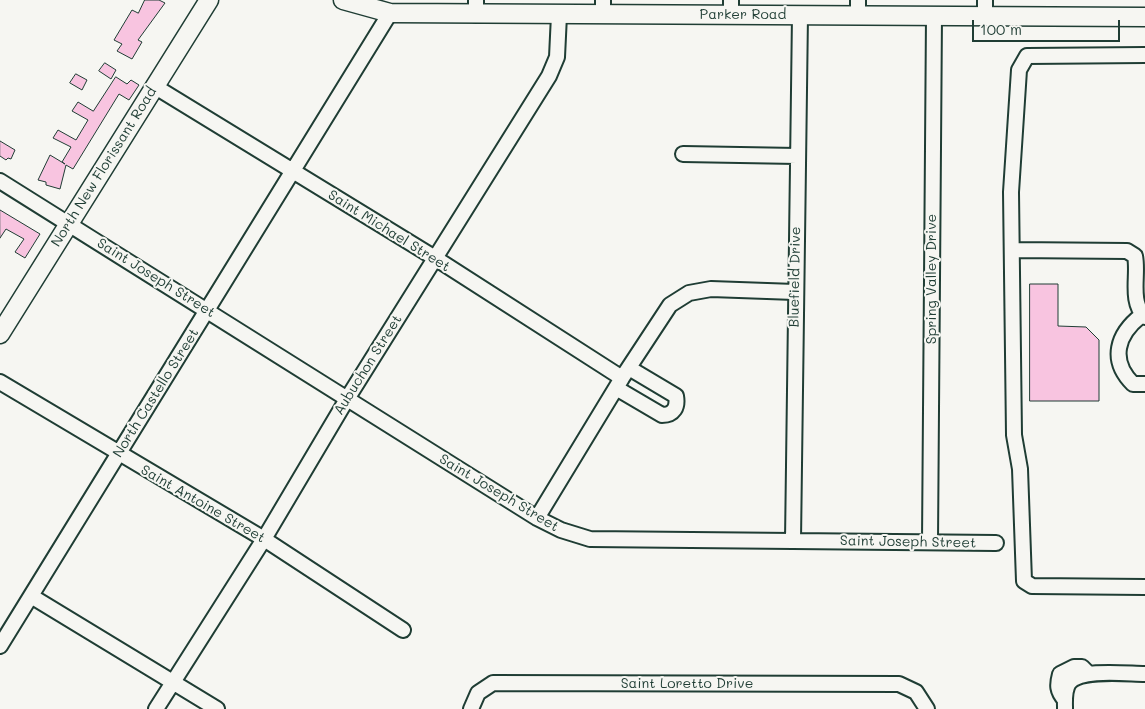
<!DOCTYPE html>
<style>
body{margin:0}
#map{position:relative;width:1145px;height:709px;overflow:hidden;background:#f6f6f2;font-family:Mali,sans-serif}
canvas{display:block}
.scale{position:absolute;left:972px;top:20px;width:148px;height:22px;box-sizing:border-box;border:2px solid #1f3d34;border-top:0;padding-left:6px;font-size:15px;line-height:18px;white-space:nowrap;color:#1f3d34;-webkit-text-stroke:4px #f6f6f2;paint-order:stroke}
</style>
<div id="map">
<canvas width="1145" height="709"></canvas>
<div class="scale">100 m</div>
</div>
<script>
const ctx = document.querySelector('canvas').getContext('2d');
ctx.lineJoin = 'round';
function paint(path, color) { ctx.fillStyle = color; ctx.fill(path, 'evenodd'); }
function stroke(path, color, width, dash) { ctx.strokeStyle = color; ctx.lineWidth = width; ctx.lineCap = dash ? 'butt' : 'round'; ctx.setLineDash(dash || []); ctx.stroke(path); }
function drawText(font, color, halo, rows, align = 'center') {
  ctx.font = font + ' Mali,sans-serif'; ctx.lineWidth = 4; ctx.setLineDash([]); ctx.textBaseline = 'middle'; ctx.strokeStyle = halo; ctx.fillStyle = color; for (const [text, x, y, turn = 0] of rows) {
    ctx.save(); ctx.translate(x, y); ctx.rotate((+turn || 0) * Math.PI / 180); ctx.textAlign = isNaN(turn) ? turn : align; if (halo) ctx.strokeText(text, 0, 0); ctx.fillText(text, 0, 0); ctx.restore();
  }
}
const building = new Path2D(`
 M145,0H159L165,3L138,40L142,42L132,59L117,51L122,44L114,40L132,10L138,13Z
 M105,63L116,70L111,79L99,71Z
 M76,74L87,80L82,90L70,83Z
 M116,77L127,84L131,80L139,85L129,100L119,94L73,169L66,165L60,189L46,185V182L38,180L50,155L65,164L62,162L71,147L53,138L58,130L76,140L88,120L72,111L78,102L93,111Z
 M0,141L15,150L11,159L8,158L6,160L0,156Z
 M0,210L40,234L25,258L15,252L24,239L6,229L0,238Z
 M1030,284H1058V326L1086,327L1099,340V401H1030Z`);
const minor = new Path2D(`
 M476,0V15
 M858,0V16
 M985,0V16
 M603,15V0
 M731,15V0
 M1145,55L1027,56L1019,70L1011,192L1014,435L1020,469L1024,581L1032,586L1145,587
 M154,86L435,258L622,378
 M683,154L797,156
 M0,181L537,518L561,530L590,539L996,543
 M1013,250L1127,251L1135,256C1139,275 1129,301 1145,317
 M1142,315C1117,334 1109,360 1133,384H1145
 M0,382L264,539L403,630
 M616,388L662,415C674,415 678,407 676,396L629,368
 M537,518L622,378L670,305L689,293L711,289L795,292
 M793,540L800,15
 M930,541L934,16
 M31,596L217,709
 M0,646L390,13
 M1065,700C1057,691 1057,685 1060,674L1074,667H1082L1088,673
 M156,709L264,539L347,399L549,76L557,57L559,15
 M471,709L478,693L493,683L899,684L916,692L927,709
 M1065,709C1065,700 1064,690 1069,683C1081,668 1127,674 1145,674`);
const major = new Path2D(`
 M343,0L390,13L1145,17
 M0,334L209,0`);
const streetNames = [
 ["Parker Road",743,15],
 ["North New Florissant Road",104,167,-58],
 ["Saint Michael Street",389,231,32],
 ["Bluefield Drive",795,277,-89],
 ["Saint Joseph Street",156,278,32],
 ["Spring Valley Drive",932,279,-90],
 ["Aubuchon Street",368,365,-58],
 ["North Castello Street",156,393,-58],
 ["Saint Joseph Street",499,493,31],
 ["Saint Antoine Street",203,504,30],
 ["Saint Joseph Street",908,542,1],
 ["Saint Loretto Drive",687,684]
];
paint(building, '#f8c4e0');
stroke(building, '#1f3d34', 1);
stroke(minor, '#1f3d34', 18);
stroke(major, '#1f3d34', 21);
stroke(minor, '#f6f6f2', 14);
stroke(major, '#f6f6f2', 18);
drawText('14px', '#1f3d34', '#f6f6f2', streetNames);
</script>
